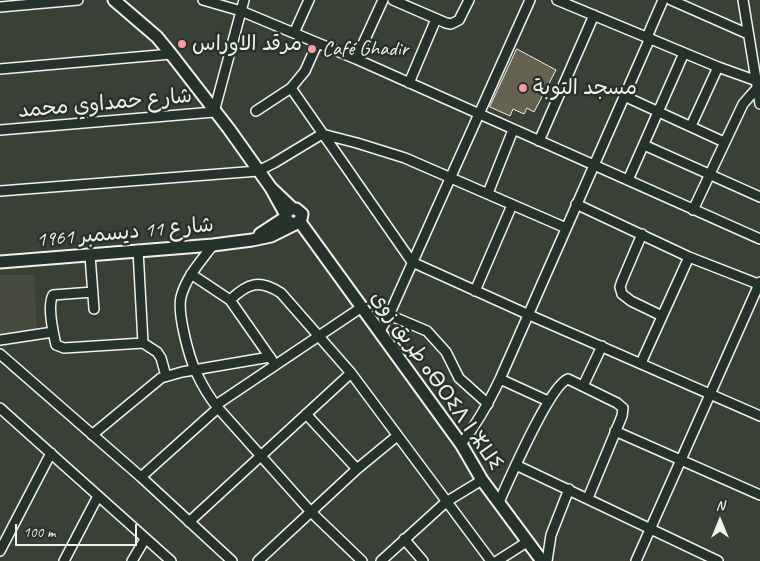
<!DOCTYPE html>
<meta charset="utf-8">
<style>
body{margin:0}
#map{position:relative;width:760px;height:561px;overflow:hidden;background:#394137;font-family:Caveat,sans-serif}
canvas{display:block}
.north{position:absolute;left:695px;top:496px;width:50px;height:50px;-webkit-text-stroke:4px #26332d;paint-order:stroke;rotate:0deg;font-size:14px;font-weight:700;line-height:20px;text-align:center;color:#f4f1e8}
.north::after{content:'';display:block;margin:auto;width:18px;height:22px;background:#f4f1e8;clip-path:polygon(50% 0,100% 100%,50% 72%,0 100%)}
.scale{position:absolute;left:15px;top:524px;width:122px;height:22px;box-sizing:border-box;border:2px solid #f4f1e8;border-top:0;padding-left:6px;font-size:15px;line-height:18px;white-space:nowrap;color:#f4f1e8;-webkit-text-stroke:4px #26332d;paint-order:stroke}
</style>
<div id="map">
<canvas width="760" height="561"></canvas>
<div class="north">N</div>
<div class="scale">100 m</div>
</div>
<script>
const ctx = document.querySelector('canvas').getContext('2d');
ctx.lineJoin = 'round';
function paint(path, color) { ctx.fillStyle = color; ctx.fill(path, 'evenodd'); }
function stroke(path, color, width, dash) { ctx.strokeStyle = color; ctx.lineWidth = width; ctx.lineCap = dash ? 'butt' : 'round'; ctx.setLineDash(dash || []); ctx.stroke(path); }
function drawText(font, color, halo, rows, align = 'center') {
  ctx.font = font + ' Caveat,"Playpen Sans Arabic","Noto Sans Tifinagh",sans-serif'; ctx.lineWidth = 5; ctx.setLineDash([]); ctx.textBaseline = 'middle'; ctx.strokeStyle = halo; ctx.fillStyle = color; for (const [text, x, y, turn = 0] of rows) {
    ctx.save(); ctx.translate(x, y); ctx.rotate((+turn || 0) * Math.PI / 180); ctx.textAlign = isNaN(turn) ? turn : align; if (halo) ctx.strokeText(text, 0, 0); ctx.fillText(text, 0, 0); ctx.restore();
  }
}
const built = new Path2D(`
 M0,275H34L37,330L0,334Z`);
const building = new Path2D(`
 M517,49L556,70L534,112L527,108L524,114L513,109L510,116L490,107Z`);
const minor = new Path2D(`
 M203,0L241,11L356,59L760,239
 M393,0L446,23L451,24L459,20L469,0
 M557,0L718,67L757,81
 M671,0L748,34
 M743,0L760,104
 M0,7L78,0
 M294,33L309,0
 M647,37L663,0
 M356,59L383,0
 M0,69L171,54
 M409,83L436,19
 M291,88L412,262L527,314L760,416
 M624,96L724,142
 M256,111L291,88L305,71L317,44
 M691,126L718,67
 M0,130L214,112L244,0
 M539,141L594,15
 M644,145L760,197
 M628,180L684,53
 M0,191L258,171L274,163L322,134L357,143L405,158L566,228
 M488,193L513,130
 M576,204L689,257L758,284
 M693,210L743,104L758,87
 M642,234L622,281L620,287L622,294L631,301L662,316
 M213,245C201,261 186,277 181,297C177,313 189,357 196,372C202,385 209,397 218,408L311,512L362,561
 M138,250L143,343
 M90,255L94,309
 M191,274L230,300L272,360
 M475,291L512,205
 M93,292L53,295C47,306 53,332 56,345L64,348L143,343L157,352L161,358L166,376
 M230,300C248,283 259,279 281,293L351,373L491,561
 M389,315L427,331L446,352L459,378L488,404
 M380,331L389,315L530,0
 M0,340L53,332
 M0,354L141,477L232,561
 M641,363L689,257
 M500,379L548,401
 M583,386L602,346
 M216,405L362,307
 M0,408L171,561
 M306,414L357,469
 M615,431L760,495
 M92,435L161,378L182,372L270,357
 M461,444C477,424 489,402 500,379L650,38
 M516,465L718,561
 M141,477L218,408
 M499,502C509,480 550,385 568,379L617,403L623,408L622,416L588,498
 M189,522L351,373
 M404,539L423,561
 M0,551L51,453
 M64,561L98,496
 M132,561L145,539
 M258,561L357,469L397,436
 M381,561L446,502L482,480
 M497,561L527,542
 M547,561L551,535L569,489
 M636,561L760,282`);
const major = new Path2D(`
 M114,0L157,37L171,54L229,129L271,188
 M286,215L271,188L293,209
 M300,222L461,444L482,480L542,561
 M260,234L286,217C286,211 290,208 296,209L302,214L301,219L295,224L288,222L286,217
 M0,262L213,245L252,240L271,236L295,224`);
const markers = [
 [182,44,5,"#ff9aa2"],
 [312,49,5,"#ff9aa2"],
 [523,88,5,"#ff9aa2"]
];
const poiNames = [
 ["مرقد الاوراس",192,44],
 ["Café Ghadir",322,49],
 ["مسجد التوبة",533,88]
];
const streetNames = [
 ["شارع حمداوي محمد",105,104,-5],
 ["شارع 11 ديسمبر 1961",125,233,-5],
 ["طريق زوي ⴰⴱⵔⵉⴷ ⵏ ⵣⵡⵉ",436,381,55]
];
paint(built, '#464b3e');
paint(building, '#65634f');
stroke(building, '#f4f1e8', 1);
stroke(minor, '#f4f1e8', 12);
stroke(major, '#f4f1e8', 15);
stroke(minor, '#26332d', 9);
stroke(major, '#26332d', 11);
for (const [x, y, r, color] of markers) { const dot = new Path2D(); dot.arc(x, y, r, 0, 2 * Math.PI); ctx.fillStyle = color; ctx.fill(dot); stroke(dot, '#26332d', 2); }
drawText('21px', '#f4f1e8', '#26332d', poiNames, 'left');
drawText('21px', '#f4f1e8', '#26332d', streetNames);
</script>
